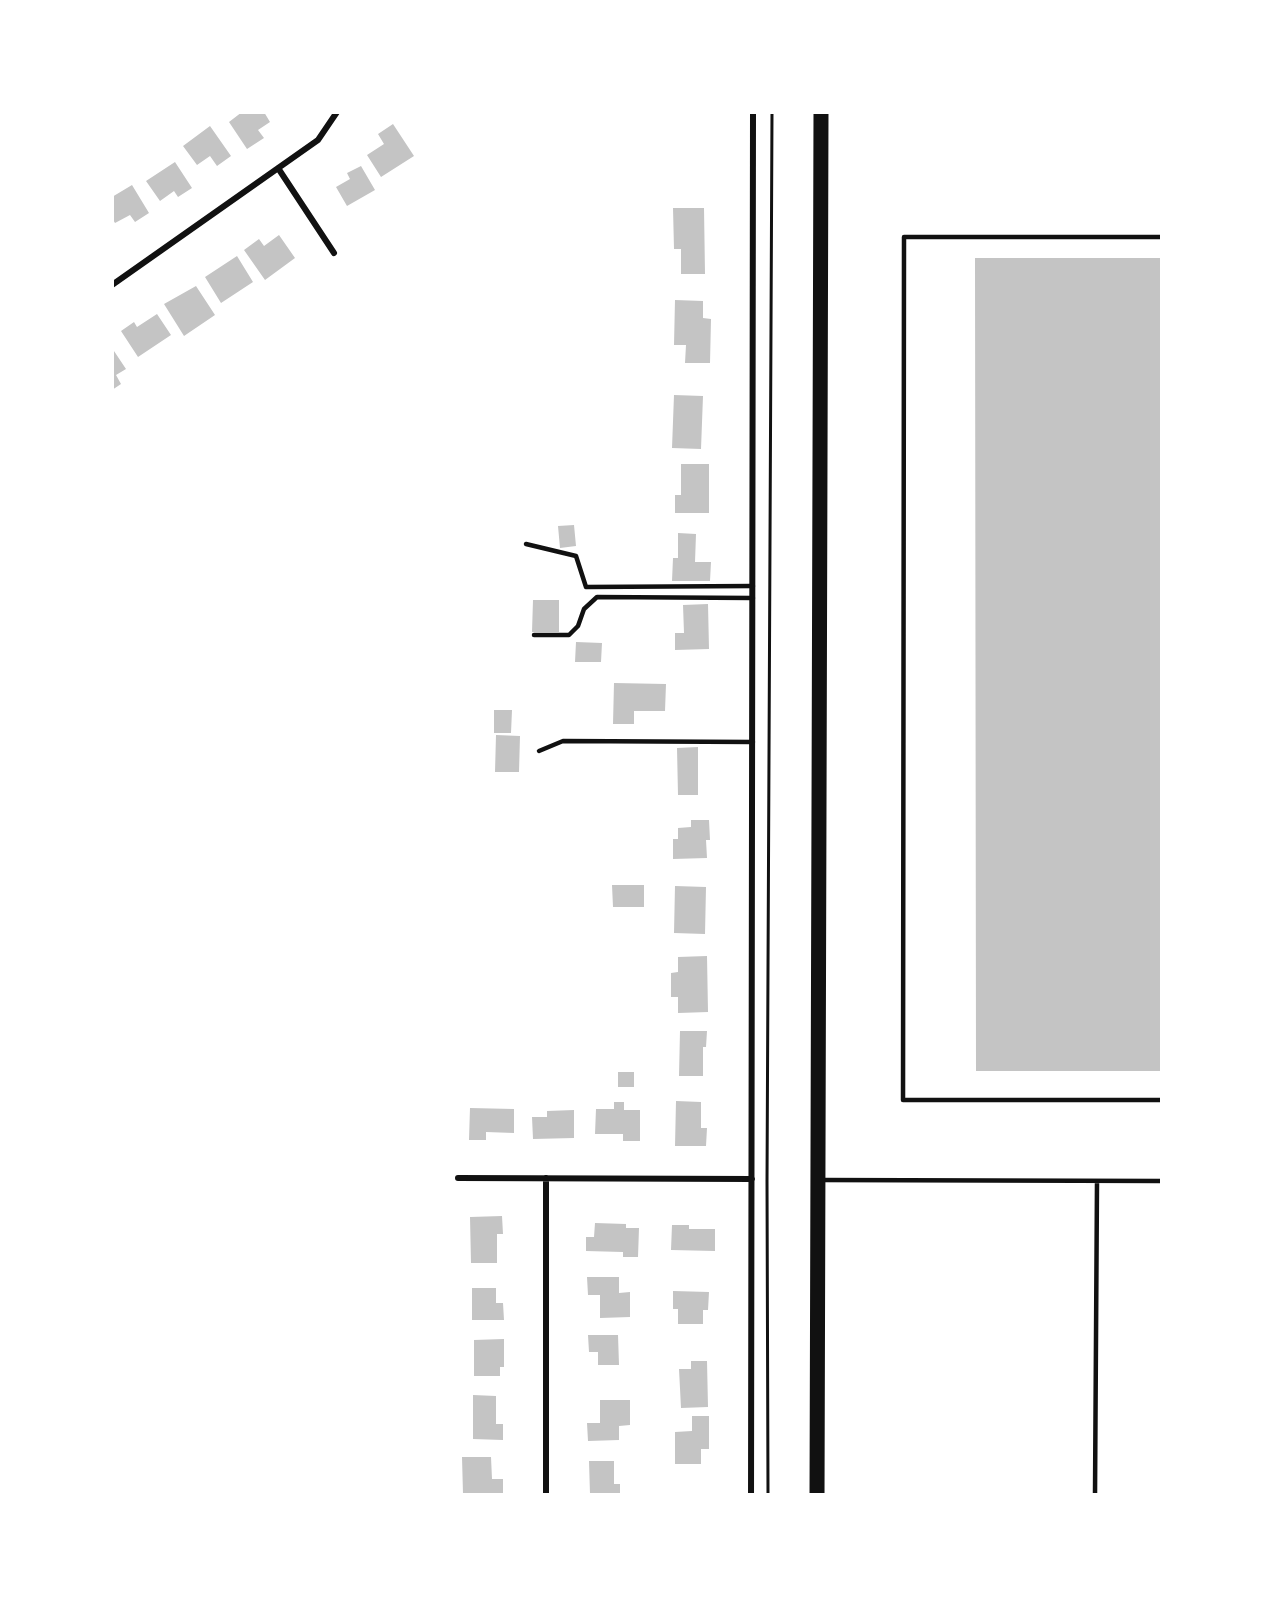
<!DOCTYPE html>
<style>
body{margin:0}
#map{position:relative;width:1274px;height:1607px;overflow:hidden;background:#fff;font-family:Signika,sans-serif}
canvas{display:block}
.frame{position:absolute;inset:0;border:114px solid #fff;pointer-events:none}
</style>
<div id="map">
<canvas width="1274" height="1607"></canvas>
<div class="frame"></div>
</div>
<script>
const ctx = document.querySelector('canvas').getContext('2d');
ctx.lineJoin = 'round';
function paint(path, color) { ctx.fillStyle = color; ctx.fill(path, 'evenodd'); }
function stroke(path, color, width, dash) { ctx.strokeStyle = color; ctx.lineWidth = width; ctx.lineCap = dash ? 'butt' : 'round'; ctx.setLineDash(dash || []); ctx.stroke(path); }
const building = new Path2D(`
 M242,112H264L270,122L258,130L264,138L247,149L229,122Z
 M393,124L414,156L381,177L367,155L384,144L378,134Z
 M210,126L231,156L217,166L210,156L197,165L183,146Z
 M175,162L192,188L178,197L174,191L160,201L146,181Z
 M361,166L375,190L347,206L336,187L350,179L347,173Z
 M132,185L149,213L135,222L130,215L115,223L112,218V197Z
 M673,208H704L705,274H681V249H674Z
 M279,235L295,258L265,280L244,250L259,239L264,246Z
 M237,256L253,282L221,303L205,277Z
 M975,258H1162V1071H976Z
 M196,286L215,315L184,336L164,304Z
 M675,300L703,301V318L711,319L710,363H685L686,345H674Z
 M157,314L171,335L138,357L121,331L134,322L137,327Z
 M112,348L126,369L116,375L121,384L112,390Z
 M674,395L703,396L701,449L672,448Z
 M681,464H709V513H675V495H681Z
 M574,525L576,546L560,548L558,526Z
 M678,533L696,534L695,562H711L710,581H672L673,558H678Z
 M533,600H559V632H532Z
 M708,604L709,649L675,650V633H684L683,605Z
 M576,642L602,643L601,662H575Z
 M614,683L666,684L665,711H634V724H613Z
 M494,710H512L511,733H494Z
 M496,735L520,736L519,772H495Z
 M698,747V795H678L677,748Z
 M691,820H709L710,840H706L707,858L673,859V839H678V828L691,827Z
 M612,885H644V907H613Z
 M675,886L706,887L705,934L674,933Z
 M707,956L708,1012L678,1013V997H671V973L678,972V957Z
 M680,1031H707L706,1047H703V1076H679Z
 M618,1072H634V1087H618Z
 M676,1101L701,1102V1128H707L706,1146H675Z
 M614,1102H624V1110H640V1141H623V1134H595L596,1109H614Z
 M470,1108L514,1109V1133L486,1132V1140H469Z
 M574,1110V1138L533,1139L532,1117H547V1111Z
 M502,1216L503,1234H497V1263H471L470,1217Z
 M595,1223L626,1224V1228H639L638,1257H623V1252L586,1251V1237H594Z
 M672,1225H689V1229H715V1251L671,1250Z
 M587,1277H619V1293L630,1292V1317L600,1318V1295H588Z
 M472,1288H496V1303H503L504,1320H472Z
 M673,1291L709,1292L708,1310H703V1324H678V1309H673Z
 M588,1335H618L619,1365H598V1352H589Z
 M504,1339V1367H500V1376H474V1340Z
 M691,1361H707L708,1407L681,1408L679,1369H691Z
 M473,1395L496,1396V1424H503V1440L473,1439Z
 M600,1400H630V1425L619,1426V1440L588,1441L587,1423H600Z
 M692,1416H709V1449H701V1464H675V1432L692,1431Z
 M462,1457H491L492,1479H503V1494H463Z
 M589,1461H614V1484H620V1494H590Z`);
const path = new Path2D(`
 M768,1494L767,1180L772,112`);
const service = new Path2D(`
 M1162,237H904L903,1100H1162
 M526,544L576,556L586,587L753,586
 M534,635H569L578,626L584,609L597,597L753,598
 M539,751L563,741L753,742
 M821,1180L1162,1181
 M1095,1494L1097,1181`);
const minor = new Path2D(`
 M278,168L334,253
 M112,285L318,140L337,112
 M458,1178L752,1179
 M546,1178V1494
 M751,1494L753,112`);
const primary = new Path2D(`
 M817,1494L821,112`);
paint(building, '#c4c4c4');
stroke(path, '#111', 3);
stroke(service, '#111', 4.5);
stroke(minor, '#111', 6);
stroke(primary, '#111', 15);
</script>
